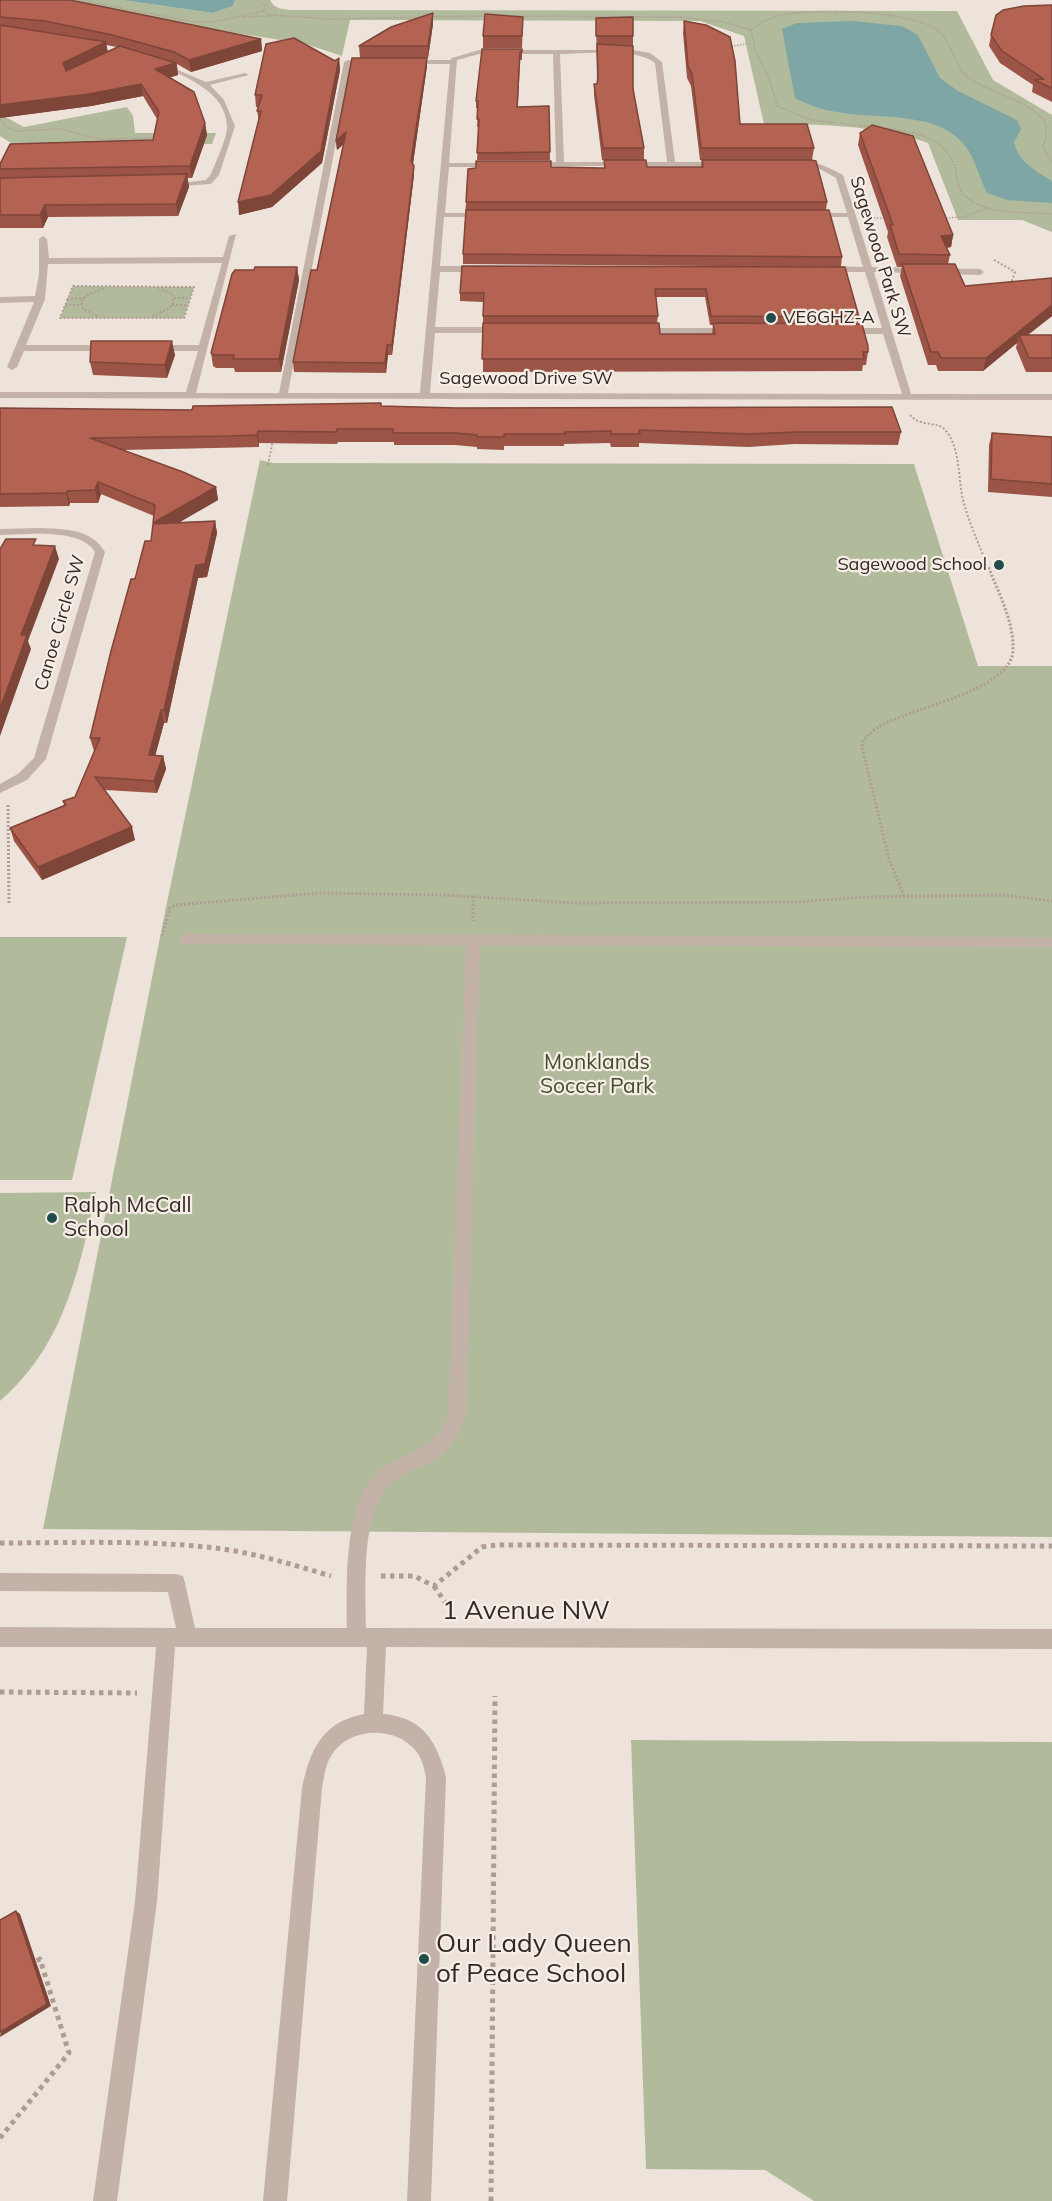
<!DOCTYPE html>
<style>
body{margin:0}
canvas{display:block;background:#ede3da}
</style>
<canvas width="1052" height="2201"></canvas>
<script>
const ctx = document.querySelector('canvas').getContext('2d');
ctx.lineJoin = 'round';
function paint(path, color) { ctx.fillStyle = color; ctx.fill(path, 'evenodd'); }
function stroke(path, color, width, dash) { ctx.strokeStyle = color; ctx.lineWidth = width; ctx.lineCap = dash ? 'butt' : 'round'; ctx.setLineDash(dash || []); ctx.stroke(path); }
function drawText(font, color, halo, rows, align = 'center') {
  ctx.font = font + ' Mulish,sans-serif'; ctx.lineWidth = 4.5; ctx.setLineDash([]); ctx.textBaseline = 'middle'; ctx.strokeStyle = halo; ctx.fillStyle = color; for (const [text, x, y, turn = 0] of rows) {
    ctx.save(); ctx.translate(x, y); ctx.rotate((+turn || 0) * Math.PI / 180); ctx.textAlign = isNaN(turn) ? turn : align; if (halo) ctx.strokeText(text, 0, 0); ctx.fillText(text, 0, 0); ctx.restore();
  }
}
const green = new Path2D(`
 M25,0H122L213,13L233,6L235,0H270C275,10 284,9 293,10L957,11L993,80L1052,115V232L1022,220H958L928,143C875,125 820,124 764,124L744,36L700,21L350,20L342,56L306,44Z
 M127,107L133,116L135,133H216L212,144H13L0,136V114L24,127Z
 M73,286L194,287L184,318H60Z
 M260,460L273,463L914,464L978,666H1052V1537L43,1529L166,907Z
 M0,937H127L72,1180H0Z
 M96,1192C79,1271 64,1346 0,1401V1193Z
 M631,1740L1052,1742V2201H814L765,2170L646,2169Z`);
const water = new Path2D(`
 M122,0H235L233,6L213,13Z
 M852,21L902,26L918,35L940,78L958,91L1017,120L1021,129L1014,142C1018,162 1036,171 1052,181V203L1008,200L987,193C980,179 975,159 966,147C940,111 881,119 843,113C826,111 810,106 795,98L782,29L797,23Z`);
const pathFar3 = new Path2D(`
 M79,0L194,22H213L263,11L265,7L258,0
 M263,11L271,15L329,19L489,16
 M503,16L680,17L723,22L751,30L755,50L769,79L777,106L811,120L873,127
 M242,17L271,16
 M751,30C761,22 771,17 783,15C817,8 914,10 940,32C953,44 954,68 969,78C988,92 1030,101 1044,121C1049,129 1045,139 1043,147L1052,162
 M728,47L751,43
 M0,119L8,128L17,131L61,129L99,139L159,138
 M883,128C911,131 946,136 955,168C958,179 957,190 966,197C988,215 1026,212 1052,214
 M871,218H888
 M943,218L964,217L988,208`);
const pathFar2 = new Path2D(`
 M994,260L1015,272L1011,283
 M73,286L194,287L184,318H60Z
 M174,298H190
 M67,299L84,298
 M65,305H81
 M172,305H188
 M97,316L83,309L81,301L89,294L105,288
 M152,316L168,309L174,302L172,294L159,288
 M910,415C921,428 938,420 946,431C962,450 957,484 965,507C971,527 980,547 988,567
 M268,465L273,440`);
const pathFar1 = new Path2D(`
 M8,805L9,905
 M473,896V921
 M904,896L889,859L862,747L863,740C868,736 872,731 877,728C906,708 1012,692 1013,650C1014,621 998,592 988,566
 M162,936L170,908L175,905L319,893L444,895L575,903L796,902L867,897L1003,895L1052,901`);
const path = new Path2D(`
 M0,1543C68,1543 138,1540 206,1547C249,1551 290,1564 331,1576
 M381,1576H414L434,1586L482,1547L496,1545L1052,1546
 M434,1586L447,1605
 M0,1692L137,1693
 M0,2138L69,2053L40,1959L36,1961
 M491,2201L495,1696`);
const minor = new Path2D(`
 M479,50H632L650,53L662,62L675,162H722L726,164L722,166H527L526,164L530,162H556L553,54H479L457,60L449,163H497L501,165L497,167H449L445,213H485L489,215L485,217H444L440,266H482L486,269L482,272H440L435,327H502L507,330L502,333H435L430,393L902,394L883,334H844L839,331L844,328H882L865,272H827L823,269L827,266L863,267L848,217H812L808,215L812,213H847L836,178L818,168L794,166L793,164C808,156 829,168 843,175L872,267L980,269L984,272L980,275L874,272L911,394H1052V400L0,398V392H186L198,351H155L150,348L155,345H199L222,263L48,264L45,299L26,345H110L115,348L110,351H24L17,367L12,370L7,367L34,302L0,303V297L35,296L39,274V239L43,236L47,239L49,258L223,257L229,236L236,234L196,393H279L344,62L348,60L375,62L351,64L288,393H420L450,64H407L403,62L407,60H450L452,58ZM560,54C585,54 635,47 655,63L667,162H564Z
 M159,62L206,82L245,73L249,75L210,85L224,100L235,126L219,175L211,184L168,187L164,185L206,180L211,174C215,163 228,137 227,126C226,91 183,75 157,65Z
 M640,328H733L738,331L733,334L637,333V329Z
 M40,528C65,529 92,529 105,552L46,759L27,780L0,793V784L18,774L34,758L95,552C80,527 25,535 0,535V529Z
 M185,934L1052,937V947L480,945L466,1417C456,1439 448,1454 425,1465C416,1469 405,1473 396,1479C359,1506 366,1586 366,1628L1052,1629V1649L386,1647L383,1714C423,1717 437,1742 446,1777L431,2201H407L426,1777C424,1768 422,1758 416,1751C395,1725 348,1727 331,1756C325,1765 324,1778 322,1788L287,2201H263L302,1788C310,1750 322,1722 364,1714L367,1647H175L157,1902L117,2201H93L135,1902L156,1647H0V1627L176,1628L168,1592L0,1591V1573L176,1574L183,1576L185,1583L195,1628H347C347,1582 342,1495 385,1467C412,1449 433,1451 448,1417L466,945L185,944L178,939Z`);
const wall = new Path2D(`
 M0,0L261,39L262,51L191,72L177,64L178,75L169,78L205,123L207,135L192,178H187L189,187L178,216L48,217L43,228H0V164L153,140L157,119L143,96L91,106L0,118ZM106,45L117,47L108,52Z
 M1052,5V102L1032,92L1033,85L1000,63L989,46L991,35Z
 M433,13V24L428,58H427V66L413,164L414,175L392,355H388L386,373L294,372L293,362L317,270L344,144L337,150L336,141L360,58L359,46Z
 M523,17L522,48H483V36Z
 M633,17V89L644,148V160H602L594,95V84H597L596,18Z
 M684,21L740,124L814,148L812,160L827,202L826,210L842,257L841,267L463,264V254L466,202L551,167L604,168V160L647,167H701L702,160H770H700L691,86L687,78L683,33Z
 M522,49V60H520L518,107L549,106L550,160H477L479,127H477L478,108H476V101Z
 M339,58L340,70L322,163L272,207L239,215L259,121L257,111L259,107H256L255,95Z
 M860,133L953,235L951,247L946,248L950,255L948,264L965,286L1052,316L1028,335H1052V372H1026L1016,348L1017,343L983,371H938L936,365H928L900,276L902,267H897L887,237L888,232L858,145Z
 M297,267L299,280L281,372H235L234,368H216L213,366L211,353L254,270Z
 M845,267L859,317L858,324L868,352L866,365H863L862,371L483,372V302L460,301V293ZM656,297H705L710,325H713L712,334H660L657,323L658,316Z
 M175,355L167,378L93,375L90,362Z
 M381,406L901,432L898,445L795,444L748,447L639,443V447H611L610,443L564,444V446H504V450L477,449V447L455,445H394V442H338L337,444L259,443V447L123,450L216,487L218,500L179,522L215,521L217,533L207,577L198,578L167,723H164L155,755L163,756L166,769L157,793L105,790L135,840L42,880L14,841L10,828L64,805L63,801L75,797L95,751H94L90,738L135,579L151,541L154,516L101,494L98,503H70L69,506L0,507V408L192,410Z
 M992,433L1052,437V497L988,492L989,445Z`);
const shadedWall = new Path2D(`
 M433,13V24L428,58V46Z
 M261,39L262,51L191,72L189,60Z
 M106,42L108,54L65,75L63,63Z
 M339,58L340,70L322,163L272,207L239,215L238,202Z
 M427,58V66L412,170L411,161Z
 M176,63L178,75L157,81L155,69Z
 M141,84L143,96L91,106L0,118V105Z
 M205,123L207,135L192,178L190,166Z
 M346,132L347,141L337,150L336,141Z
 M414,166V175L392,355V345Z
 M187,174L189,187L178,216L176,204Z
 M45,205L48,217L43,228L40,215Z
 M953,235L951,247L938,249L941,236Z
 M297,267L299,280L281,372L279,359Z
 M1052,305V316L1021,340L1019,335L1017,343L983,371L986,358Z
 M172,341L175,355L167,378L165,365Z
 M387,345L388,355L386,373L385,363Z
 M258,431L259,443V447L257,435Z
 M98,482L101,494L98,503L95,490Z
 M216,487L218,500L156,536L153,523Z
 M67,491L70,503L69,506L66,493Z
 M215,521L217,533L207,577L198,578L167,723L164,710L196,565Z
 M55,546L59,559L28,641L31,649L0,736V709L21,635Z
 M161,710L164,723L152,768L149,755Z
 M163,756L166,769L157,793L154,781Z
 M132,827L135,840L42,880L38,867Z
 M16,1911L20,1914L51,2006L0,2037Z`);
const building = new Path2D(`
 M0,0H70L261,39L189,60L174,52L112,35L45,21L0,17Z
 M1052,5V88L1034,80L1044,79L1002,51L991,35L996,15L1003,10L1024,6Z
 M433,13L428,46H359L391,27Z
 M485,14L523,17L522,36H483Z
 M633,17V36H596V18Z
 M684,21L706,25L730,37L735,61L740,124H807L814,148H701L692,74L688,66Z
 M0,25L106,42L63,63L66,71L120,46L176,63L155,69L194,92L205,123L190,166L0,169V164L10,144L153,140L159,112L141,84L89,94L0,105Z
 M294,38L335,61L339,58L321,151L271,195L238,202L261,111H257L262,95H255L266,44Z
 M597,44L633,46V89L644,148H603L594,84H597L598,77Z
 M482,49H522V52H520L517,107L549,106L550,152L477,153L479,119H477L478,101H476Z
 M352,58H427L411,161L414,166L392,345H387L385,363L293,362L311,270H317L346,132L336,141Z
 M872,125L913,136L953,235L941,236L950,255L899,254L890,225H893L860,133Z
 M604,160H646L647,167H703L702,160H811L816,161L827,202H466L468,169L476,168V161H551V167L600,168H605Z
 M187,174L176,204L45,205L40,215H0V178Z
 M466,210H829L842,257L463,254Z
 M902,264H955L965,286L1052,278V305L986,358H941L938,352H931Z
 M462,266L845,267L859,317L711,316L706,289H655L658,316H483L484,293H460Z
 M255,267H297L279,359H233L234,355H214L211,353L232,274L235,270H254Z
 M483,323H659L660,334H715L713,323L862,324L868,346V352H863L864,359H482Z
 M1019,335H1052V358H1029Z
 M91,341H172L165,365L90,362Z
 M381,403V406L457,408L892,407L901,432H797L749,434L639,430L640,434H611V431L565,432V434H504V437H477V435L455,433H393V429H337L336,432L258,431L257,435L230,436L90,438L183,472L216,487L153,523L155,505L98,482L95,490L67,491L66,493L0,494V408L192,410L193,406Z
 M992,433L1052,437V484L991,479Z
 M215,521L205,564L196,565L164,710H161L149,755L163,756L154,781L95,777L132,827L38,867L10,828L66,805L63,801L75,797L100,738H90L111,651L131,579H135L145,541H151L153,524Z
 M6,539H36L33,545L55,546L21,635H27L0,709V549Z
 M16,1911L47,2004L0,2032V1920Z`);
const markers = [
 [771,318,6,"#224c4c"],
 [999,565,6,"#224c4c"],
 [52,1218,6,"#224c4c"],
 [424,1959,6,"#224c4c"]
];
const farStreetnames = [
 ["Sagewood Park SW",880,257,73],
 ["Sagewood Drive SW",526,379],
 ["Canoe Circle SW",60,623,-74]
];
const farPoinames = [
 ["VE6GHZ-A",783,318],
 ["Sagewood School",987,565,"right"]
];
const parkNames = [
 ["Monklands",597,1063],
 ["Soccer Park",597,1087]
];
const poiNames = [
 ["Ralph McCall",64,1206],
 ["School",64,1230]
];
const nearStreetnames = [
 ["1 Avenue NW",526,1611]
];
const nearPoinames = [
 ["Our Lady Queen",436,1944],
 ["of Peace School",436,1974]
];
paint(green, '#b2ba9c');
paint(water, '#7da6a5');
stroke(pathFar3, '#af9c92', 1.5, [1.5, 1.5]);
stroke(pathFar2, '#af9c92', 2, [2, 2]);
stroke(pathFar1, '#af9c92', 3, [2, 2]);
stroke(path, '#af9c92', 5, [4.5, 4.5]);
paint(minor, '#c3b2a8');
paint(wall, '#9b5446');
paint(shadedWall, '#7e4539');
paint(building, '#b46251');
stroke(building, '#7e4539', 1.5);
for (const [x, y, r, color] of markers) { const dot = new Path2D(); dot.arc(x, y, r, 0, 2 * Math.PI); ctx.fillStyle = color; ctx.fill(dot); stroke(dot, '#f6ede5', 2); }
drawText('18px', '#312927', '#f6ede5', farStreetnames);
drawText('18px', '#312927', '#f6ede5', farPoinames, 'left');
drawText('21px', '#434c2e', '#f6ede5', parkNames);
drawText('21px', '#312927', '#f6ede5', poiNames, 'left');
drawText('26px', '#312927', '#f6ede5', nearStreetnames);
drawText('26px', '#312927', '#f6ede5', nearPoinames, 'left');
</script>
